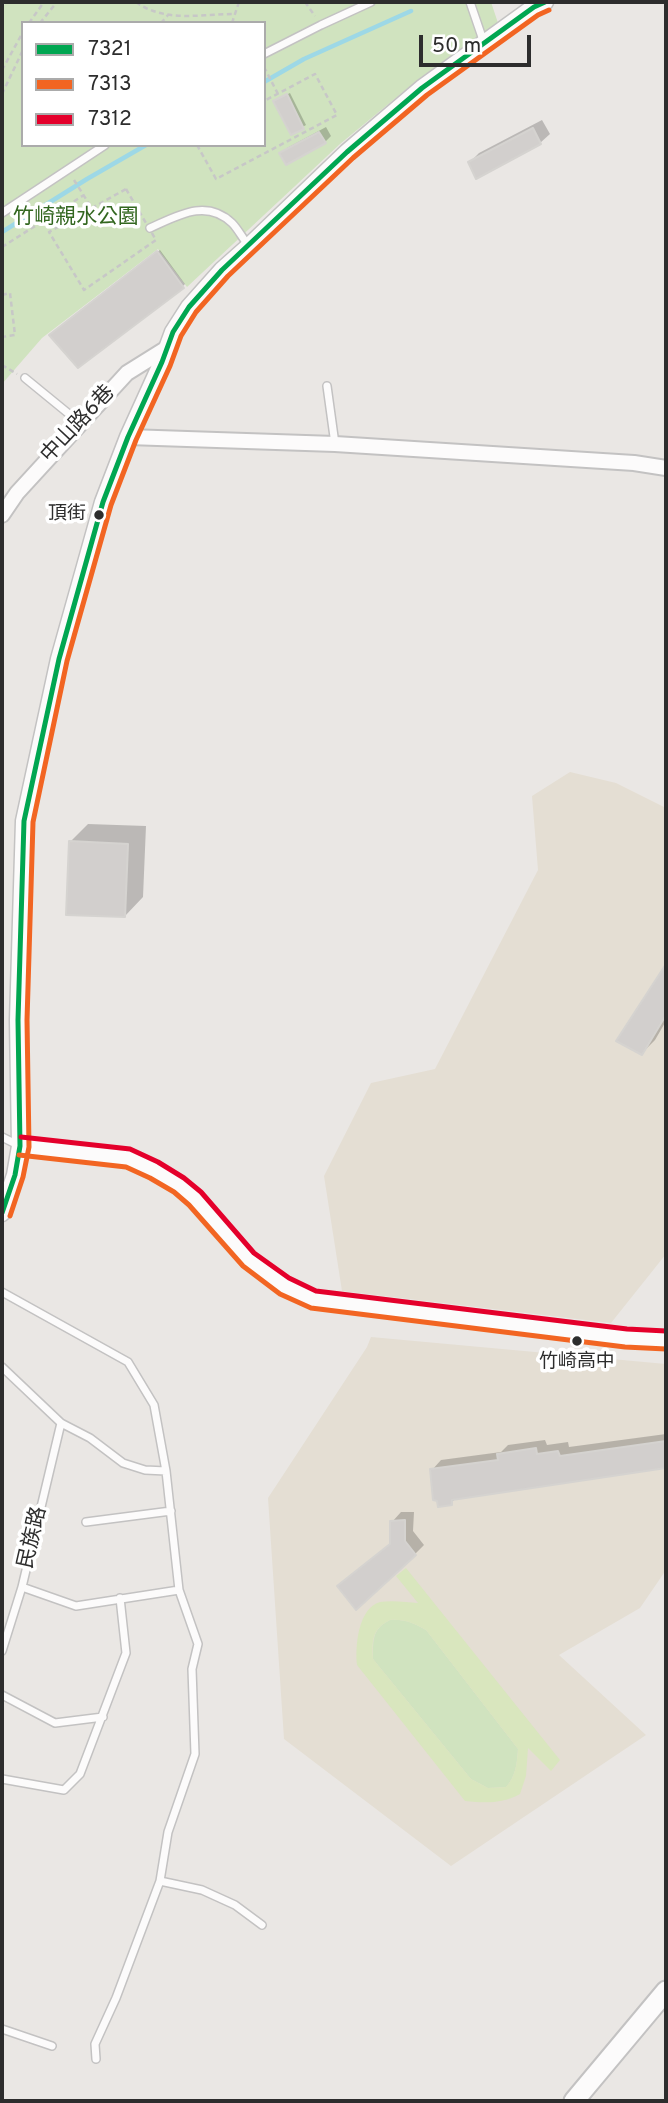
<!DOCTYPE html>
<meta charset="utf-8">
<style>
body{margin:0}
#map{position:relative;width:668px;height:2103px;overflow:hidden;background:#eae7e4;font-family:Overpass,sans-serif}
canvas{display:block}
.frame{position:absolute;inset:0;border:4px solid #2d2d2d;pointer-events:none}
.legend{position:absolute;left:21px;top:21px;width:245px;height:126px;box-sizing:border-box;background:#fff;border:2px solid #ababab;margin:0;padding:9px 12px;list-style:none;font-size:21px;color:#2d2d2d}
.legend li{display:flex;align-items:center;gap:14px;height:35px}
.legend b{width:35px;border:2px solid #ababab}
.scale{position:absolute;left:419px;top:35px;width:112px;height:32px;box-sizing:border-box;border:4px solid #2d2d2d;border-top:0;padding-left:9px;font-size:21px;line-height:24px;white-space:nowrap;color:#2d2d2d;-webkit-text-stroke:5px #fff;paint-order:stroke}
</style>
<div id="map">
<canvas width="668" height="2103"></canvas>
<div class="frame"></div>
<ul class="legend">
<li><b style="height:9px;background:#00a651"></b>7321</li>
<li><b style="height:9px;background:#f26522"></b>7313</li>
<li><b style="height:9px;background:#e4002b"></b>7312</li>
</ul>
<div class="scale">50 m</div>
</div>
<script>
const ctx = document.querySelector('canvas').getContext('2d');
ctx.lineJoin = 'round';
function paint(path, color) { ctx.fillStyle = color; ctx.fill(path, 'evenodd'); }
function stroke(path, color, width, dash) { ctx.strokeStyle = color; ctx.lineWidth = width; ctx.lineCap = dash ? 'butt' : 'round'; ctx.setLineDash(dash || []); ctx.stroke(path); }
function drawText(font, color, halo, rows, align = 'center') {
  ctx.font = font + ' Overpass,"Noto Sans TC",sans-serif'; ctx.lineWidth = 7; ctx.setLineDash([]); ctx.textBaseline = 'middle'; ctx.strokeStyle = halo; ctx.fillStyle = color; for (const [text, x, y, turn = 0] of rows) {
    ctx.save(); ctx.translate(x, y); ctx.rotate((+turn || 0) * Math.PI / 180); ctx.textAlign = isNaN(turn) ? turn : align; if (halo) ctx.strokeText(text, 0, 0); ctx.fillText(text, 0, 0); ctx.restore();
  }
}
const education = new Path2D(`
 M570,772L616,783L666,808V1254L611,1323L342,1291L324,1176L371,1083L435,1069L538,870L532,796Z
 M371,1337L666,1364V1570L640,1608L559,1655L646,1735L451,1866L284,1739L268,1498L367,1347Z`);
const green = new Path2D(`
 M6,2H491L498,23L420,78L340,144L187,287L158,249L42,338L2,384V8ZM23,23H264V145H23Z
 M390,1620C404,1619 414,1623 426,1630L518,1749C517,1763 516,1776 506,1787L488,1788L471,1779L373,1659C373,1640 372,1629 390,1620Z`);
const pitch = new Path2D(`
 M406,1568L560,1760L551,1771L528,1748L526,1776L520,1794C502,1804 485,1803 465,1801L357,1665C355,1647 358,1608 380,1602C392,1600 407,1602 418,1603L396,1576ZM390,1620C404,1619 414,1623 426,1630L518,1749C517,1763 516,1776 506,1787L488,1788L471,1779L373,1659C372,1640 372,1629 390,1620Z`);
const shadow = new Path2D(`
 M290,93L306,125L292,133L278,99Z
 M542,120L550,134L540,143L470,162L479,153Z
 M326,127L331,136L325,142L281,154L287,148Z
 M160,250L185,284L183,286L54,332Z
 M88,824L146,826L143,897L125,916L70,842Z
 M666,967V1021L655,1040L642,1053L619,1040Z
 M666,1434V1466L456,1498L451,1503L432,1470L441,1460L501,1452L508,1445L545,1440L547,1445L568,1442L569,1447Z
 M401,1512H414L413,1531L424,1545L415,1554L392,1543V1522Z`);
const stream = new Path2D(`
 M264,82L304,59L411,11
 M2,232L87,179L146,145`);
const building = new Path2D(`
 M287,94L304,129L291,135L273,101Z
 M533,128L541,144L476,179L468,162Z
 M319,132L326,143L286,165L279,153Z
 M157,251L184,288L78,368L49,335Z
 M69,841L128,844L125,917L66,915Z
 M666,964V1015L642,1055L616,1041Z
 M666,1441V1468L452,1500V1505L438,1507L437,1501L433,1500L430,1469L498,1460L497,1454L536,1448L537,1454L558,1451L560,1456Z
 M405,1520V1541L416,1555L356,1610L337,1586L390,1544V1521Z`);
const path = new Path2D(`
 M136,2C165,23 201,14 234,14
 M305,2L315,16
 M29,23L44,2
 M40,23L57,2
 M161,23L168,15
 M232,23L239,2
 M264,67L278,94
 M2,70L23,32
 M2,94L23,50
 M197,145L216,179L337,115L315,74L264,101
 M74,180L91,207
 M126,189L156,240L84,290L49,232Z
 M2,247L84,195
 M2,295L10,293L15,335L2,337
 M2,365L17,374`);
const service = new Path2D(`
 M470,2L484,43
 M264,54L321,25L371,2
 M2,213L105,145
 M150,228C177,216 206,198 232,223C238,229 243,239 249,246
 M25,378L80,423
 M327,386L335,444
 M2,1137L20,1146
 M2,1292L128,1362L154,1405L166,1471
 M2,1367L61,1423L90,1438L123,1463L145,1470L166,1471L179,1590L198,1644L192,1669L195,1754L168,1832L160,1881L116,1998L95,2044L96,2059
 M86,1522L171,1511
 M22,1587L76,1606L179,1590
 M2,1651L22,1587L61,1423
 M2,1695L55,1723L103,1717
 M2,1779L64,1790L80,1774L126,1653L120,1598
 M160,1881L202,1890L235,1905L262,1925
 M2,2029L52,2046`);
const minor = new Path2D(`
 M128,437L335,444L634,463L666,468
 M2,515L17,493L127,373L167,348`);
const tertiary = new Path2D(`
 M20,1146L128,1158L154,1170L179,1185L195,1199L248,1259L284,1286L314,1300L626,1338L666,1340
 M2,1213L15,1175L20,1146L18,1020L24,821L59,659L103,502L128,437L162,362L173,332L189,307L222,270L249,246L347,152L422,88L534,7L545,2`);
const secondary = new Path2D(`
 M574,2101L666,1991`);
const bus1 = new Path2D(`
 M2,1213L15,1175L20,1146L18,1020L24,821L59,659L103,502L128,437L162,362L173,332L189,307L222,270L347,152L422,88L534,7L545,2`);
const bus2 = new Path2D(`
 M19,1155L126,1167L150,1178L174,1192L189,1205L243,1266L280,1294L311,1308L625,1347L666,1349
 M10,1216L23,1177L29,1147L27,1020L33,822L67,661L111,505L136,440L170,366L181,336L196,312L228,276L353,158L427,95L538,15L549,10`);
const bus3 = new Path2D(`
 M21,1137L130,1149L158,1162L184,1178L201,1192L254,1253L289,1278L316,1291L627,1329L666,1331`);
const markers = [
 [99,515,6,"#2d2d2d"],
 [577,1341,6,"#2d2d2d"]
];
const busNames = [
 ["頂街",86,515],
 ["竹崎高中",577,1363,"center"]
];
const parkNames = [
 ["竹崎親水公園",76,219]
];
const streetNames = [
 ["中山路6巷",79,425,-47],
 ["民族路",34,1538,-77]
];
paint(education, '#e4ded3');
paint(green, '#d0e3bf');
paint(pitch, '#d9e6be');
paint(shadow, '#0003');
stroke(stream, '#9dd8e6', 4.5);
paint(building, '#d2cfcd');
stroke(building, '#d5d3d0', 2);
stroke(service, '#c3c2c2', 10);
stroke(minor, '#c3c2c2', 18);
stroke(tertiary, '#c3c2c2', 19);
stroke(secondary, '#c3c2c2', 23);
stroke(path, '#c7c7c7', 2.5, [5, 3.5]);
stroke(service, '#fcfbfb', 7);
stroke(minor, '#fcfbfb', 14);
stroke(tertiary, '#fcfbfb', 16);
stroke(secondary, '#fcfbfb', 19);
stroke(bus1, '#00a651', 5);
stroke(bus2, '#f26522', 5);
stroke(bus3, '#e4002b', 5);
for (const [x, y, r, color] of markers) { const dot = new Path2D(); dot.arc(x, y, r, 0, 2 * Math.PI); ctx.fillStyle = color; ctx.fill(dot); stroke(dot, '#fff', 2.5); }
drawText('19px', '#2d2d2d', '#fff', busNames, 'right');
drawText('21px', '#336720', '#fff', parkNames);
drawText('21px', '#2d2d2d', '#fff', streetNames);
</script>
